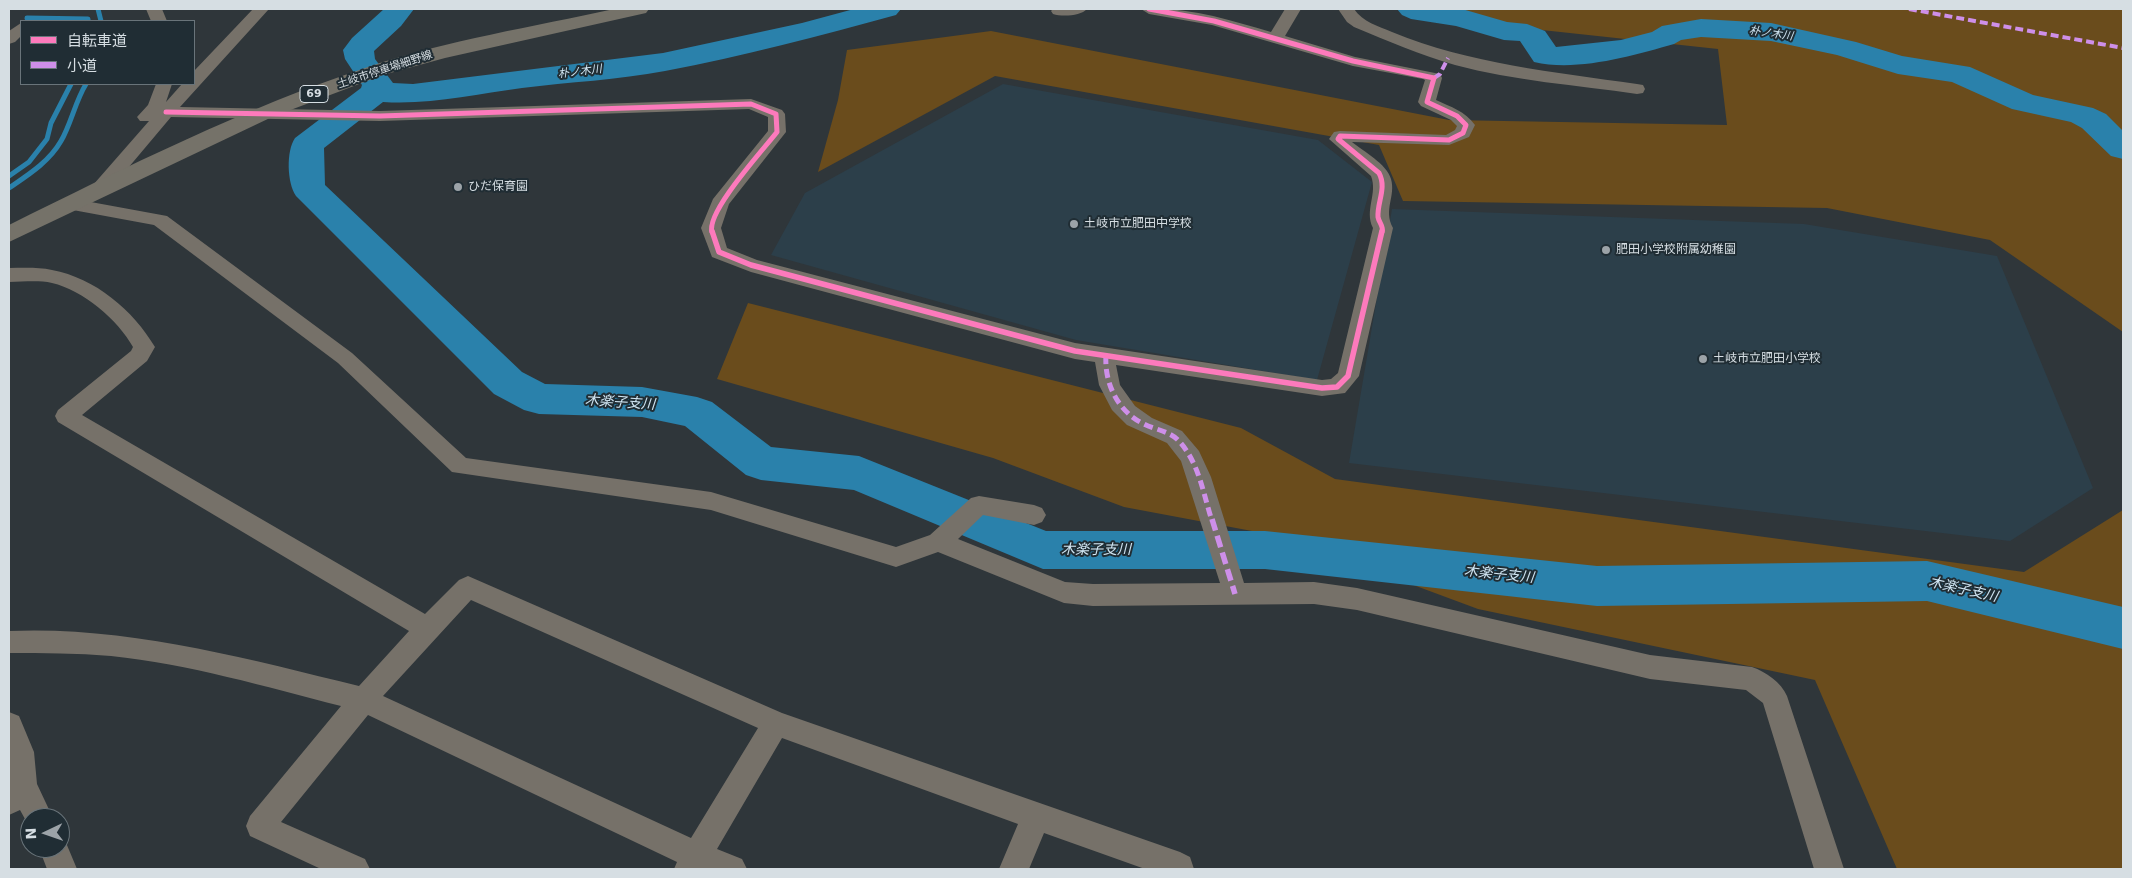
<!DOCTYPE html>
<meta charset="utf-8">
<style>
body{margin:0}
#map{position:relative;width:2132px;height:878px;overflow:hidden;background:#2f363a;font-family:"DejaVu Sans","Noto Sans JP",sans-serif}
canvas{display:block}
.frame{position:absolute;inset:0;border:10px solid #d6dee3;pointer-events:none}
.legend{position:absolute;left:20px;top:20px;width:175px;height:65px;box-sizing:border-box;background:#202d34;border:1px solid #69747a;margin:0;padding:6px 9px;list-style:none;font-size:15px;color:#d6dee3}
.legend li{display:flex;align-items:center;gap:10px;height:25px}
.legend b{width:25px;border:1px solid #69747a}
.north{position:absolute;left:20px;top:808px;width:50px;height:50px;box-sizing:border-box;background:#202d34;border:1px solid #69747a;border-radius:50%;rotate:267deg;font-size:14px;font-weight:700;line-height:20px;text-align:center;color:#d6dee3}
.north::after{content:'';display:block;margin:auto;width:18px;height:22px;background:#9ca3a8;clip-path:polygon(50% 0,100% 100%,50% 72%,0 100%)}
</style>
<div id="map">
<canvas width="2132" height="878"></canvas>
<div class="frame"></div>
<ul class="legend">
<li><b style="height:6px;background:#fd7abc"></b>自転車道</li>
<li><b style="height:6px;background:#ce8fe9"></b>小道</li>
</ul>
<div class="north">N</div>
</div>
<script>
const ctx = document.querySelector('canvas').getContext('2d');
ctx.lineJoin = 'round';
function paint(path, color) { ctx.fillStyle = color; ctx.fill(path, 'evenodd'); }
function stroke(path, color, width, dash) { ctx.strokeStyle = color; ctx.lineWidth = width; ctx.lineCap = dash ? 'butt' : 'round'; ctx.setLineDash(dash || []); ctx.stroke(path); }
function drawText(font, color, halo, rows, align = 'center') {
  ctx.font = font + ' "DejaVu Sans","Noto Sans JP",sans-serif'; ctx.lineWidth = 4; ctx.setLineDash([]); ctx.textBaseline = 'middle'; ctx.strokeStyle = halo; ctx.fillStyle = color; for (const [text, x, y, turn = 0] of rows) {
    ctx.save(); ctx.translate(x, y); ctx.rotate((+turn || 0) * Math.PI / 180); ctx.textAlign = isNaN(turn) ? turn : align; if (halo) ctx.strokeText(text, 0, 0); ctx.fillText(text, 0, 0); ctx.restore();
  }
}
const built = new Path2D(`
 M1003,84L1318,140L1372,182L1317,380L1076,340L771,255L805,193Z
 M1392,209L1804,224L1997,256L2093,488L2010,541L1349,463Z`);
const green = new Path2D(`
 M1411,9H2123V332L1990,240L1827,208L1403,201L1379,145L995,76L818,172L838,100L847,50L991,31L1449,120L1727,125L1718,49L1412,16Z
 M748,303L1241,428L1335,479L2024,572L2123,510V869H1897L1815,680L1478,609L1284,537L1124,507L993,458L717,379Z`);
const stream = new Path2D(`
 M98,9L101,21
 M27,18L88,19V21
 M9,176L29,162L47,139L51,123L71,84
 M9,188C28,175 49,162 61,141C71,124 75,102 86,84`);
const river = new Path2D(`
 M384,9H414L401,26L374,51L375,59L393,83L413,84L663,53L802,23L854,9H901L896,15C820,36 743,56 665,71C618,80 569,82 522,88C475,94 431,105 383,102L324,148L325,185L522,372L545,384L642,387L697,397L712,402L771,447L859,456L1046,531H1265L1597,566L1927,561L2123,607V649L1927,601L1597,606L1265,569H1043L854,490L761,480L746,475L685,426L642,417L539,414L524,410L494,394L296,196C287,183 286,151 295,138L361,88L362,85L345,59L343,50L352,38Z
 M1397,9H1462L1507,22L1527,24L1545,31L1556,47L1621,40L1652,32L1662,26L1701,19L1771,23L1856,42L1902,56L1970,67L2033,95L2093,108L2106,114L2123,131V159L2111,156L2082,128L2071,122L2012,109L1952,82L1898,74L1837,55L1771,41L1701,37L1681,40L1674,44C1632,56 1577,72 1534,62L1520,41L1504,40L1456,26L1411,19L1402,15Z`);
const minor = new Path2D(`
 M146,9H162L167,21H151Z
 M253,9H269L180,107L380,111L751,99L782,110L785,114L786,132L729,204L721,228L727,248L757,260L1075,343L1322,380L1331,379L1338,373L1373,228C1364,210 1378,194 1371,176L1329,139L1334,132L1340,131L1446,135L1455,130L1457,126L1451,120L1421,106L1418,102L1425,80L1423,79L1353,66L1212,25L1149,14L1141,9C1186,6 1229,20 1271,32L1285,9H1301L1285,36L1355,57L1440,74L1442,78L1436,100C1451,107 1465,111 1475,125L1469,137L1449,145L1352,142C1363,151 1387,164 1391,179C1396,197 1383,209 1393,228L1359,376L1345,393L1322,396L1116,365L1120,385L1135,406L1152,418L1182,431L1199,451L1211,477L1244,583L1314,582L1357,588L1650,655L1752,667C1766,672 1781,682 1787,696L1844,869H1814L1763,703L1746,690L1650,679L1357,610L1314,604L1093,606L1064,603L938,552L896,567L711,510L452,472L338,363L154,225L62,208L60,204L62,200L69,198L167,216L352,353L466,458L711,492L896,547L930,535L971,498L979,496L1034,505L1042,508L1046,515L1042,522L1034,525L983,515L958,539L1065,582L1093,584L1220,583L1181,461L1167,443L1127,425L1112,410L1099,385L1095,362L1075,359L751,272L712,257L701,228L713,199L768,131V117L749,109L380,121L171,117L107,193H93L91,189L93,185L149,121H140L137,117L148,105L156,84H172L166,102L182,84H194V71Z
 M1053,9H1087C1081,16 1062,17 1053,14L1051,11Z
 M1338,9H1354C1363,22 1378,26 1392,32C1470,64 1554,72 1637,84L1643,85L1645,89L1643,93L1637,94C1577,85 1514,81 1455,65C1420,55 1388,41 1354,27L1347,22Z
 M21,23V36L15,42L9,44V31Z
 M9,268C23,268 38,267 52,270C95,278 133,310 155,347L147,361L82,415L425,614L459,580L468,576L782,713L1180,852L1190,857L1194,869H1145L1044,833L1029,869H999L1018,824L782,738L717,849L742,859L747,869H674L677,862L368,715L281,822L365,859L370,869H321L250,836L246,826L250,816L341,706C266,687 189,664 111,656C77,653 43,653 9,653V631C128,626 244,658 359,686L409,631L58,422L55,416L58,410L131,351L133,347C118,320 83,290 52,283C38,280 23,282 9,282ZM471,600L758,728L691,838L383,696Z
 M9,712L19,716L34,752L37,784L53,818H30V828L20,810L9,815Z
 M60,836L64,838L77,869H47L39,848H60Z`);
const primary = new Path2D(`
 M614,9H649L646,13L445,58L383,75L272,117L9,242V225C126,167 244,108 368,67C448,40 533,27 614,9Z`);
const quietFar2 = new Path2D(`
 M1909,9L2123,48
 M1434,78L1440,74L1448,58`);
const quietFar1 = new Path2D(`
 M1106,355C1104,383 1118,412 1144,424C1156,430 1169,431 1178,440C1199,462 1203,493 1212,521`);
const quiet = new Path2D(`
 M1212,519L1235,594`);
const cyclewayFar1 = new Path2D(`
 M1149,9L1214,21L1353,61L1434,78L1427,102L1457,116L1466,125L1463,133L1449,140L1340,136L1338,139L1379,173C1387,188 1377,202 1378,217C1379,223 1384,226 1382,232
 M166,112L380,116L751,104L776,114L777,132C763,150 706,212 712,232`);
const cycleway = new Path2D(`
 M712,231L719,252L751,265L1075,351L1322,388L1337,387L1348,376L1382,231`);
const markers = [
 [458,187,5,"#9ca3a8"],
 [1074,224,5,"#9ca3a8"],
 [1606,250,5,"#9ca3a8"],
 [1703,359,5,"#9ca3a8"]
];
const farWaternames = [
 ["朴ノ木川",1771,34,8],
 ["朴ノ木川",580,72,-7]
];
const farStreetnames = [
 ["土岐市停車場細野線",385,70,-18]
];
const shields = [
 [314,94,28]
];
const shieldNames = [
 ["69",314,94]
];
const poiNames = [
 ["ひだ保育園",468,187],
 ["土岐市立肥田中学校",1084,224],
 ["肥田小学校附属幼稚園",1616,250],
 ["土岐市立肥田小学校",1713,359]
];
const waterNames = [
 ["木楽子支川",620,403,4],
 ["木楽子支川",1096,550],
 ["木楽子支川",1499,575,6],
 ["木楽子支川",1963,590,13]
];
paint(built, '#2c3f4a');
paint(green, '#6a4c1c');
stroke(stream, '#2a81ab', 5);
paint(river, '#2a81ab');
paint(minor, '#767169');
paint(primary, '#757269');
stroke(quietFar2, '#ce8fe9', 4, [8, 4]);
stroke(quietFar1, '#ce8fe9', 5, [9, 5]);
stroke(quiet, '#ce8fe9', 5.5, [12, 5.5]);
stroke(cyclewayFar1, '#fd7abc', 5);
stroke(cycleway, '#fd7abc', 5.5);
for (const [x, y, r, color] of markers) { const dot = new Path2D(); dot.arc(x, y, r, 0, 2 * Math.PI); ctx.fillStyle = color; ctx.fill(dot); stroke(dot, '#202d34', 2); }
drawText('italic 11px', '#d1e6f3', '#202d34', farWaternames);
drawText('11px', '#d6dee3', '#202d34', farStreetnames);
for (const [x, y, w] of shields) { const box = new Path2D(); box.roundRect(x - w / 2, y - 8.5, w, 17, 4); ctx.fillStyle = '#202d34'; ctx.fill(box); stroke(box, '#d6dee3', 1); }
drawText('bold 11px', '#d6dee3', null, shieldNames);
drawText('12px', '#d6dee3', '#202d34', poiNames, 'left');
drawText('italic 14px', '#d1e6f3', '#202d34', waterNames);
</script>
